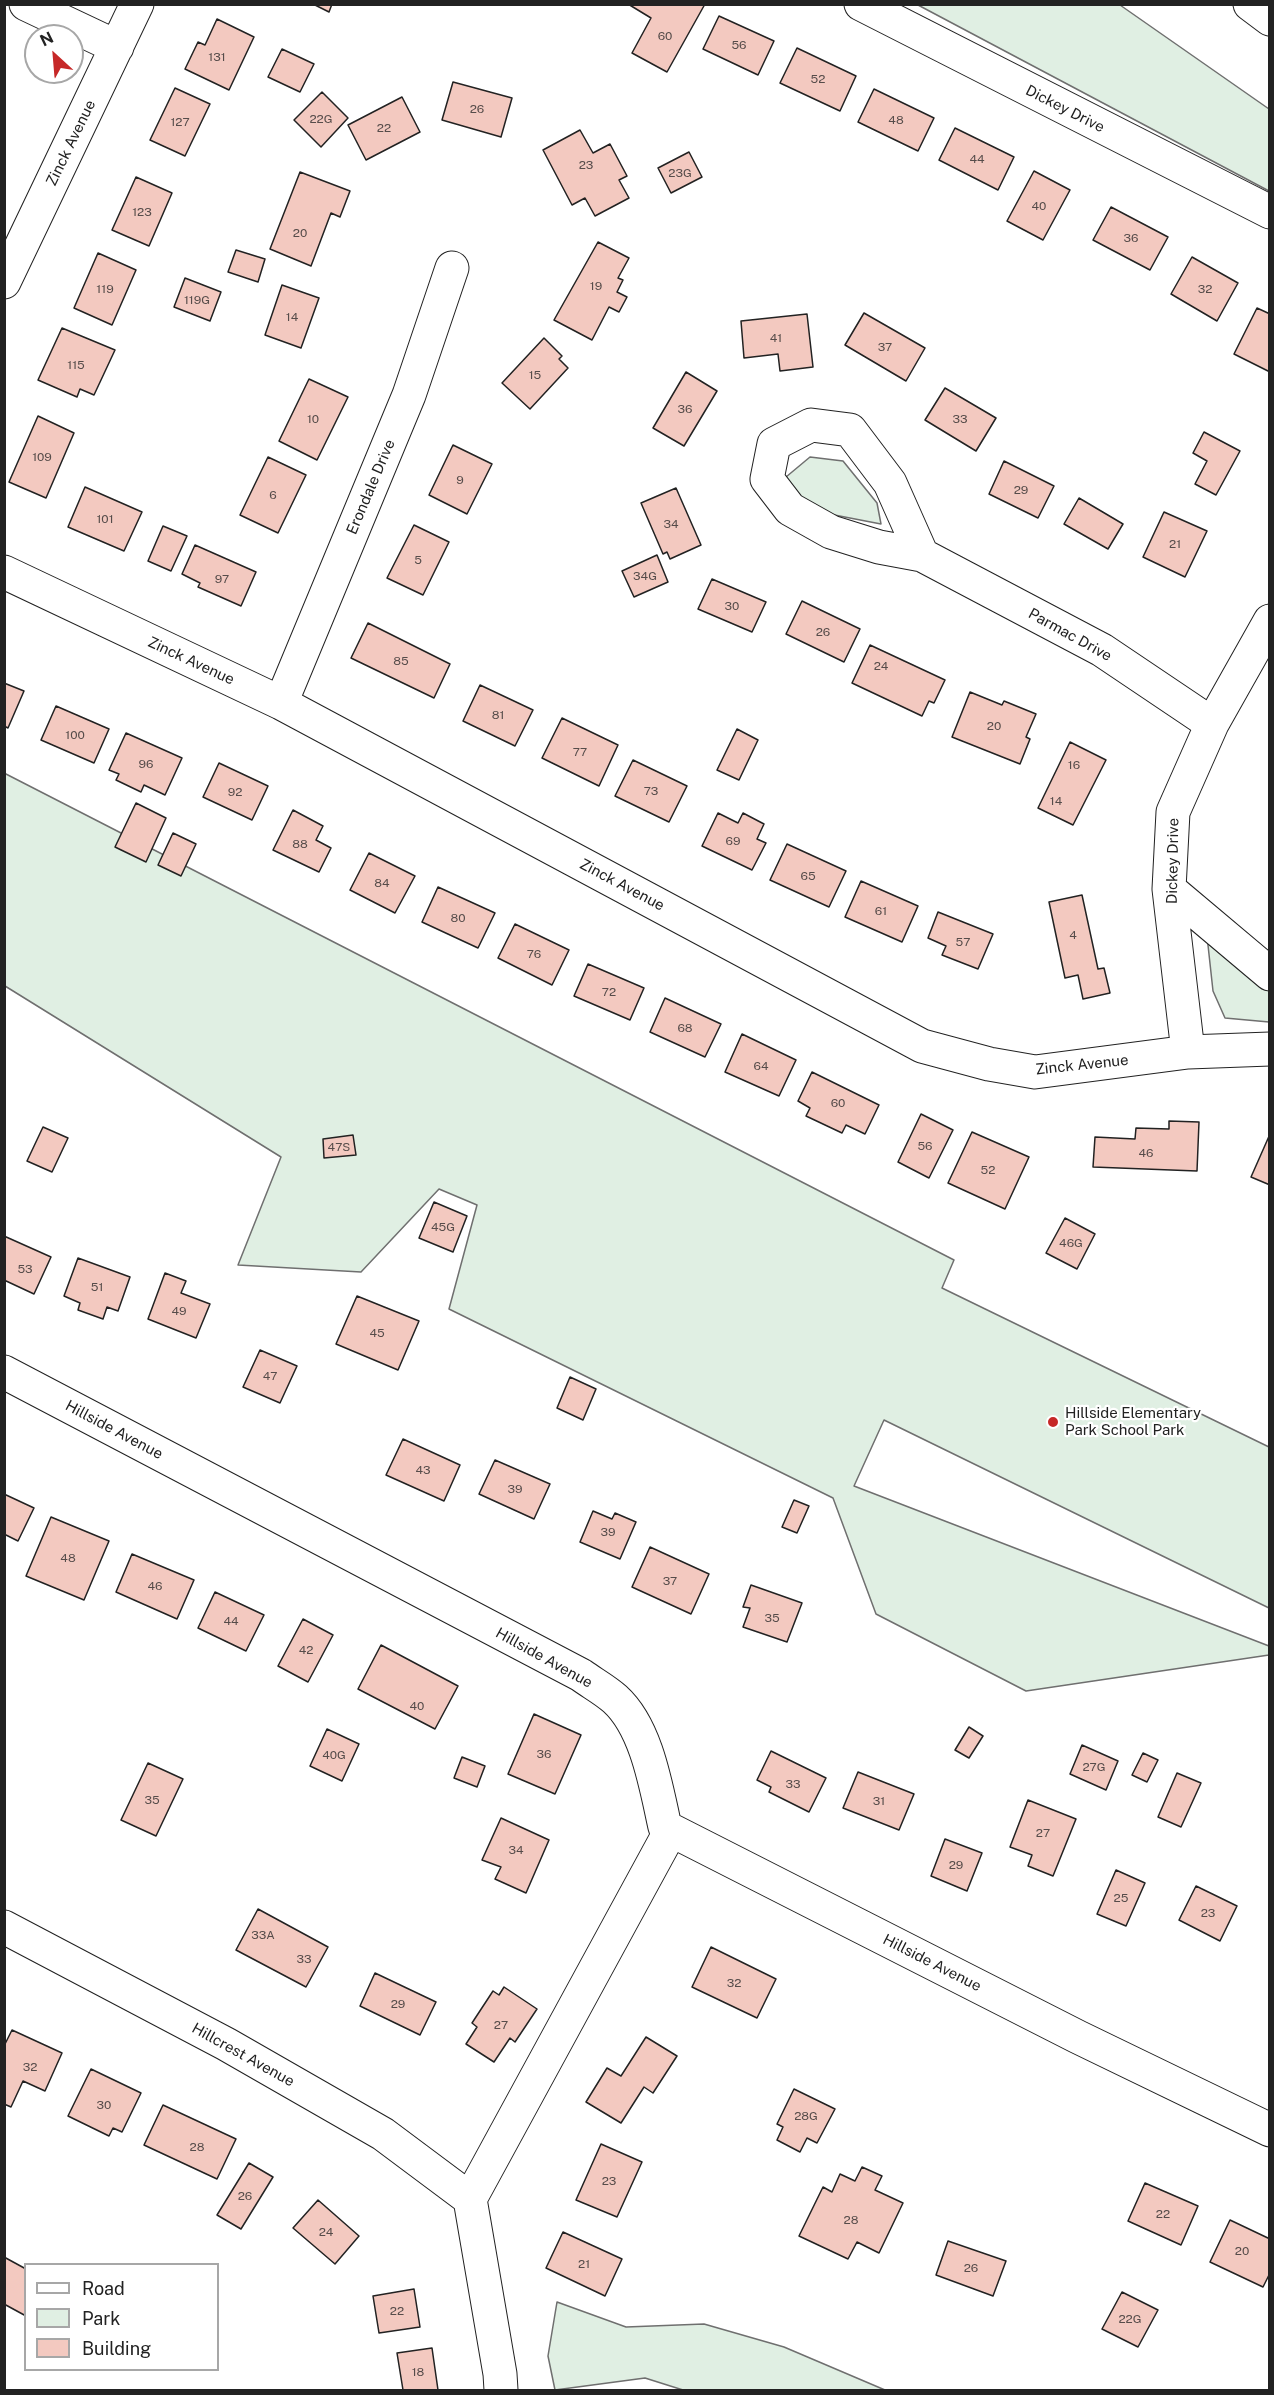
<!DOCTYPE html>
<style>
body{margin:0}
#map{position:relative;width:1274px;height:2395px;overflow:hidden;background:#fff;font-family:"Public Sans",sans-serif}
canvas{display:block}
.frame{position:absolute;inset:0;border:6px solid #222;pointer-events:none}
.legend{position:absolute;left:24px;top:2263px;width:195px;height:108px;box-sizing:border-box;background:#fff;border:2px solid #a7a7a7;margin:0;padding:8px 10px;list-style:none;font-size:18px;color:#222}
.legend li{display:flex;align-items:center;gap:12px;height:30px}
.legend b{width:30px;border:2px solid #a7a7a7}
.north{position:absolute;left:24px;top:24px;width:60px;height:60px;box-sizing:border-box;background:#fff;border:2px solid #a7a7a7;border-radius:50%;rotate:334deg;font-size:16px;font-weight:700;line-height:24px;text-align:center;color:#222}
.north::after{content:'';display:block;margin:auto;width:21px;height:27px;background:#c62828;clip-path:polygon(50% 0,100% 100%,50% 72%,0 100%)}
</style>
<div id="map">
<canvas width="1274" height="2395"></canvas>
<div class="frame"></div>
<ul class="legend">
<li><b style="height:8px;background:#fff"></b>Road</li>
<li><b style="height:16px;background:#e0efe3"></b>Park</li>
<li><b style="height:16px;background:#f3c9c0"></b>Building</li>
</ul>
<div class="north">N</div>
</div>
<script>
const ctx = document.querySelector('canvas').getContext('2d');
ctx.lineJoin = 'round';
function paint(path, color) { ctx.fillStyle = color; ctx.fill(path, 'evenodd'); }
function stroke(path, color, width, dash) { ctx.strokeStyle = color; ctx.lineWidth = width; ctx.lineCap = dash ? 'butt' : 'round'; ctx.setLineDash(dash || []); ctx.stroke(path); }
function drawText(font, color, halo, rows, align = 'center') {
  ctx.font = font + ' "Public Sans",sans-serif'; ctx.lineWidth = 4.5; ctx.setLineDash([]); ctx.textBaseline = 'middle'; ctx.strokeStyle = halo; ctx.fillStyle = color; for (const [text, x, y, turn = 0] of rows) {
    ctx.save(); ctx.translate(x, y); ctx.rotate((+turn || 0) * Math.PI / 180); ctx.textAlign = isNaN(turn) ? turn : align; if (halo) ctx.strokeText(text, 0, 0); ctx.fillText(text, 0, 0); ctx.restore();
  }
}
const green = new Path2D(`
 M918,5H1120L1269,109V191Z
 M810,457L843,461L877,503L881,524L824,513L801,498L786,477Z
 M4,773L954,1260L942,1288L1269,1447V1608L884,1420L854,1486L1269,1646V1655L1026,1691L876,1614L833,1498L449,1309L477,1205L439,1189L361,1272L238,1265L281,1157L5,986Z
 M1207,936L1269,982V1022L1225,1018L1213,991Z
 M557,2302L626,2327L704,2324L784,2347L885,2390H683L645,2378L555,2390L548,2356Z`);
const building = new Path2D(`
 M313,4H332L329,12Z
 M628,4H705L667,72L632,53L651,18Z
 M719,16L774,41L758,75L703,49Z
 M217,19L254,37L229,90L185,69L198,42L205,45Z
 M797,48L856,76L840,111L780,83Z
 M282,49L314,64L300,92L268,77Z
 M453,82L512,98L501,137L442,120Z
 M175,88L210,104L185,156L150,140Z
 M874,89L934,118L918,151L858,122Z
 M322,92L348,118L321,147L294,120Z
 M402,97L420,132L366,160L348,125Z
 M955,128L1014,157L998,190L939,160Z
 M580,130L593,153L610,144L627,176L619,180L629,198L595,216L585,198L572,205L543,150Z
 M689,152L702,177L671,193L658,168Z
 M1034,171L1070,190L1043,240L1007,221Z
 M300,172L350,191L340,217L331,213L311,266L270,249Z
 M136,177L172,193L149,246L112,230Z
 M1111,207L1168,237L1150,270L1093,240Z
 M598,242L629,258L618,278L623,280L617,292L627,297L619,312L609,307L592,340L554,320Z
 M236,250L265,259L258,282L228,272Z
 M98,253L136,270L112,325L74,308Z
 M1192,257L1238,283L1217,321L1171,294Z
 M185,278L221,292L210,321L174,307Z
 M282,285L319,298L301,348L265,335Z
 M1257,308L1270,314V372L1234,354Z
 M864,313L925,348L906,381L845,345Z
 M807,314L813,367L780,371L778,354L744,358L741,321Z
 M62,328L115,350L94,395L80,389L77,397L38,380Z
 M544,338L562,356L559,359L568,368L530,409L502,383Z
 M686,372L717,391L684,446L653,428Z
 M309,379L348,397L317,460L279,441Z
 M945,388L996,418L976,451L925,420Z
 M38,416L74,433L46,498L9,482Z
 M1204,432L1240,451L1216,495L1195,484L1207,461L1193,453Z
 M453,445L492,464L467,514L429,495Z
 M268,457L306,475L278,533L240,515Z
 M1004,461L1054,486L1038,518L989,494Z
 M85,487L142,512L124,551L68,527Z
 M676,488L701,545L670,559L667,552L663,554L641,503Z
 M1079,498L1123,524L1108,549L1064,524Z
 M1164,512L1207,531L1185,577L1143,557Z
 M414,525L449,542L423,595L387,578Z
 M163,526L187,536L171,571L148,561Z
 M195,545L256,572L241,606L198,587L200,583L182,574Z
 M657,555L668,582L634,597L622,571Z
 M712,579L766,602L752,632L698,609Z
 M802,601L860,629L844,662L786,634Z
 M368,623L450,664L434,698L351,658Z
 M870,645L945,680L934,703L929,701L922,716L852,683Z
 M4,683L24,691L8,728L4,726Z
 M480,685L533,710L515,746L463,721Z
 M970,692L1002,705L1004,701L1036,714L1026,737L1030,739L1020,764L952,737Z
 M56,706L109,729L94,763L41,740Z
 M562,718L618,745L599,786L542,758Z
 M737,729L758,740L739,780L717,770Z
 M126,733L182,758L165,795L144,785L141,792L116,780L119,774L109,770Z
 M1070,742L1106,760L1073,825L1038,808Z
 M633,760L687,786L669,822L615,796Z
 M219,763L268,786L252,820L203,797Z
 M136,803L166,818L146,862L115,847Z
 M293,810L323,826L316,840L331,848L319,872L273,850Z
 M718,813L738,823L743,813L764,824L757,839L766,843L752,870L702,846Z
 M173,833L196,844L181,876L158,865Z
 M787,844L846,871L829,907L770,880Z
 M369,853L415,876L395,913L350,890Z
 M861,881L918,906L902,942L845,917Z
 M438,887L495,913L478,948L422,922Z
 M1082,895L1098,969L1104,968L1110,993L1083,999L1078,975L1065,978L1049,902Z
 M938,912L993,934L978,969L942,955L946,946L928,938Z
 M515,924L569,950L552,985L498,958Z
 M588,964L644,988L630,1020L574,996Z
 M665,998L721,1024L705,1057L650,1032Z
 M742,1034L796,1060L779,1096L725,1072Z
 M812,1072L879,1105L865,1134L846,1125L842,1133L806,1116L810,1108L798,1101Z
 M921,1114L953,1130L929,1178L898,1162Z
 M1169,1121L1199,1122L1197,1171L1093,1167L1095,1137L1135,1139L1136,1128L1169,1129Z
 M43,1127L68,1138L52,1172L27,1161Z
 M972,1132L1029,1157L1005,1209L948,1183Z
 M1270,1134V1185L1251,1177Z
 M353,1135L356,1155L324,1158L323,1139Z
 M434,1202L467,1216L453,1252L419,1238Z
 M1065,1218L1095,1234L1077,1269L1046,1253Z
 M4,1236L51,1257L34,1294L4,1280Z
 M78,1258L130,1277L118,1311L107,1307L103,1319L78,1310L80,1303L64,1296Z
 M165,1273L186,1281L181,1293L210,1304L196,1338L148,1319Z
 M357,1296L419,1321L398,1370L336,1344Z
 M260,1350L297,1366L280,1403L243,1387Z
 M570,1377L596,1389L583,1420L557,1408Z
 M403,1439L460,1465L444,1501L386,1475Z
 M495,1460L550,1484L534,1519L479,1494Z
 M4,1494L34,1508L18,1541L4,1534Z
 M794,1500L809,1506L797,1533L782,1527Z
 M593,1511L612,1519L615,1513L636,1522L620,1559L580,1542Z
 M51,1517L109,1541L84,1600L26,1576Z
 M650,1547L709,1574L691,1614L632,1587Z
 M132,1554L194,1580L177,1619L116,1592Z
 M751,1585L802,1603L787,1642L743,1627L750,1608L743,1607Z
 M215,1592L264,1615L246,1651L198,1628Z
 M303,1619L333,1635L308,1682L278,1666Z
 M381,1645L458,1686L435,1729L358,1689Z
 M534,1714L581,1735L555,1794L508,1774Z
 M969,1727L983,1736L969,1758L955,1750Z
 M327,1729L359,1744L342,1781L310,1766Z
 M1082,1745L1118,1761L1106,1790L1070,1774Z
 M771,1751L826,1778L809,1812L769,1792L771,1787L757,1780Z
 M1143,1753L1158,1760L1147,1782L1132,1775Z
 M462,1757L485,1766L477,1787L454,1778Z
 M148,1763L183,1779L156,1836L121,1820Z
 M858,1772L914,1794L899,1830L843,1808Z
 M1177,1773L1201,1783L1181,1827L1158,1817Z
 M1028,1800L1076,1819L1053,1876L1028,1866L1032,1855L1010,1847Z
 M501,1818L549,1840L526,1893L495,1879L501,1867L482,1860Z
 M945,1839L982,1853L967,1891L931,1876Z
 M1116,1870L1145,1883L1126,1926L1097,1914Z
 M1196,1886L1237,1906L1220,1941L1179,1920Z
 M258,1909L328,1947L306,1987L236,1950Z
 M711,1947L776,1979L757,2018L692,1987Z
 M375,1973L436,2002L420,2035L360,2006Z
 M504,1987L537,2009L515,2042L510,2038L494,2062L466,2044L477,2027L472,2023L493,1991L499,1995Z
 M12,2030L62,2053L45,2091L23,2081L11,2107L4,2104V2046Z
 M646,2037L677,2056L653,2093L644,2087L621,2123L586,2102L607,2068L621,2076Z
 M91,2069L141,2093L122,2132L113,2128L109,2136L68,2116Z
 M794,2089L835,2109L817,2143L807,2138L800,2152L777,2140L783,2127L777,2124Z
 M163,2105L236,2139L217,2179L144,2145Z
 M601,2144L642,2162L617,2217L576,2200Z
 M249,2163L273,2177L241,2229L217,2215Z
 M862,2167L882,2176L875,2190L903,2203L879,2253L857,2242L848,2259L799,2236L823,2187L832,2192L840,2174L855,2181Z
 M1145,2183L1198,2206L1181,2245L1128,2221Z
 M318,2200L359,2236L335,2264L293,2228Z
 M1230,2220L1270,2239V2273L1263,2287L1210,2262Z
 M563,2232L622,2259L605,2296L546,2268Z
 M948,2241L1006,2261L993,2296L936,2275Z
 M4,2257L26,2269V2316L4,2304Z
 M414,2289L420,2327L379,2333L373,2296Z
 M1122,2292L1158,2310L1138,2347L1102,2329Z
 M432,2348L438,2390H403L397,2353Z`);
const minor = new Path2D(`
 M26,4L117,47
 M861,4L1270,212
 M4,282L137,4
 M922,555L890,483L850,430L811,425L774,444L767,479L790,509L831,532L879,547L922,555L1102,650L1212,724
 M4,572L281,703L922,1046L989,1064L1035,1072L1188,1052L1270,1049
 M281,703L409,395L452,268
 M1169,889L1270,974
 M1188,1052L1169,889L1173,812L1212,724L1270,621
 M4,1372L581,1675C592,1683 605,1690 615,1699C647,1728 656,1787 665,1827L1078,2037L1270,2130
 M4,1927L226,2044L383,2134L470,2199
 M501,2390L500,2374L470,2199L671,1830`);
const major = new Path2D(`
 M1250,4L1270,19`);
const markers = [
 [1053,1422,6,"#c62828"]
];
const numberNames = [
 ["60",665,36],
 ["56",739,45],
 ["131",217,57],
 ["52",818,79],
 ["26",477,109],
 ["22G",321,119],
 ["48",896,120],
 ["127",180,122],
 ["22",384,128],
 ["44",977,159],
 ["23",586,165],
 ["23G",680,173],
 ["40",1039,206],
 ["123",142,212],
 ["20",300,233],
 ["36",1131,238],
 ["19",596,286],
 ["119",105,289],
 ["32",1205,289],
 ["119G",197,300],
 ["14",292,317],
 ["41",776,338],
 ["37",885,347],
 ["115",76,365],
 ["15",535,375],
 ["36",685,409],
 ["10",313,419],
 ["33",960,419],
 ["109",42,457],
 ["9",460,480],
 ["29",1021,490],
 ["6",273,495],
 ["101",105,519],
 ["34",671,524],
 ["21",1175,544],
 ["5",418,560],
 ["34G",645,576],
 ["97",222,579],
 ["30",732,606],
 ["26",823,632],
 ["85",401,661],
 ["24",881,666],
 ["81",498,715],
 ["20",994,726],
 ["100",75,735],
 ["77",580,752],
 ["96",146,764],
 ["16",1074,765],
 ["73",651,791],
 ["92",235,792],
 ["14",1056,801],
 ["69",733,841],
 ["88",300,844],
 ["65",808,876],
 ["84",382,883],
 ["61",881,911],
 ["80",458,918],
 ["4",1073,935],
 ["57",963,942],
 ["76",534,954],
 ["72",609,992],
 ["68",685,1028],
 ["64",761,1066],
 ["60",838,1103],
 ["56",925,1146],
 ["47S",339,1147],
 ["46",1146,1153],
 ["52",988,1170],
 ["45G",443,1227],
 ["46G",1071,1243],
 ["53",25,1269],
 ["51",97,1287],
 ["49",179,1311],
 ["45",377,1333],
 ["47",270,1376],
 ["43",423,1470],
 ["39",515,1489],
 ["39",608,1532],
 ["48",68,1558],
 ["37",670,1581],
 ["46",155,1586],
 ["35",772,1618],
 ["44",231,1621],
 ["42",306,1650],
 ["40",417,1706],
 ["36",544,1754],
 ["40G",334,1755],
 ["27G",1094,1767],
 ["33",793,1784],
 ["35",152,1800],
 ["31",879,1801],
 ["27",1043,1833],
 ["34",516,1850],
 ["29",956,1865],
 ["25",1121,1898],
 ["23",1208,1913],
 ["33A",263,1935],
 ["33",304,1959],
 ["32",734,1983],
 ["29",398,2004],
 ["27",501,2025],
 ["32",30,2067],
 ["30",104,2105],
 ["28G",806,2116],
 ["28",197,2147],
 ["23",609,2181],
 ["26",245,2196],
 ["22",1163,2214],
 ["28",851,2220],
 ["24",326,2232],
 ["20",1242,2251],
 ["21",584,2264],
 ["26",971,2268],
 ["22",397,2311],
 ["22G",1130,2319],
 ["18",418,2372]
];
const streetNames = [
 ["Dickey Drive",1065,109,27],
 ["Zinck Avenue",71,143,-64],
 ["Erondale Drive",371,487,-67],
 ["Parmac Drive",1070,635,29],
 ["Zinck Avenue",191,661,25],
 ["Dickey Drive",1173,861,-89],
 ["Zinck Avenue",622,885,28],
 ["Zinck Avenue",1082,1065,-6],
 ["Hillside Avenue",114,1430,28],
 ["Hillside Avenue",544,1658,29],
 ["Hillside Avenue",932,1963,27],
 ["Hillcrest Avenue",243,2055,29]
];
const poiNames = [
 ["Hillside Elementary",1065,1413],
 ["Park School Park",1065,1430]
];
paint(green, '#e0efe3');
stroke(green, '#6f6f6f', 1.5);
paint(building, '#f3c9c0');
stroke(building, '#222', 1.5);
stroke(minor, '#222', 35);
stroke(major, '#222', 35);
stroke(minor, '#fff', 33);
stroke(major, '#fff', 33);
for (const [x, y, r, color] of markers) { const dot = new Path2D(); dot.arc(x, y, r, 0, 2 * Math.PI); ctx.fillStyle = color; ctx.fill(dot); stroke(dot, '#fff', 2); }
drawText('12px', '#564c4a', null, numberNames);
drawText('15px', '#222', '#fff', streetNames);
drawText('15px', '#222', '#fff', poiNames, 'left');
</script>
